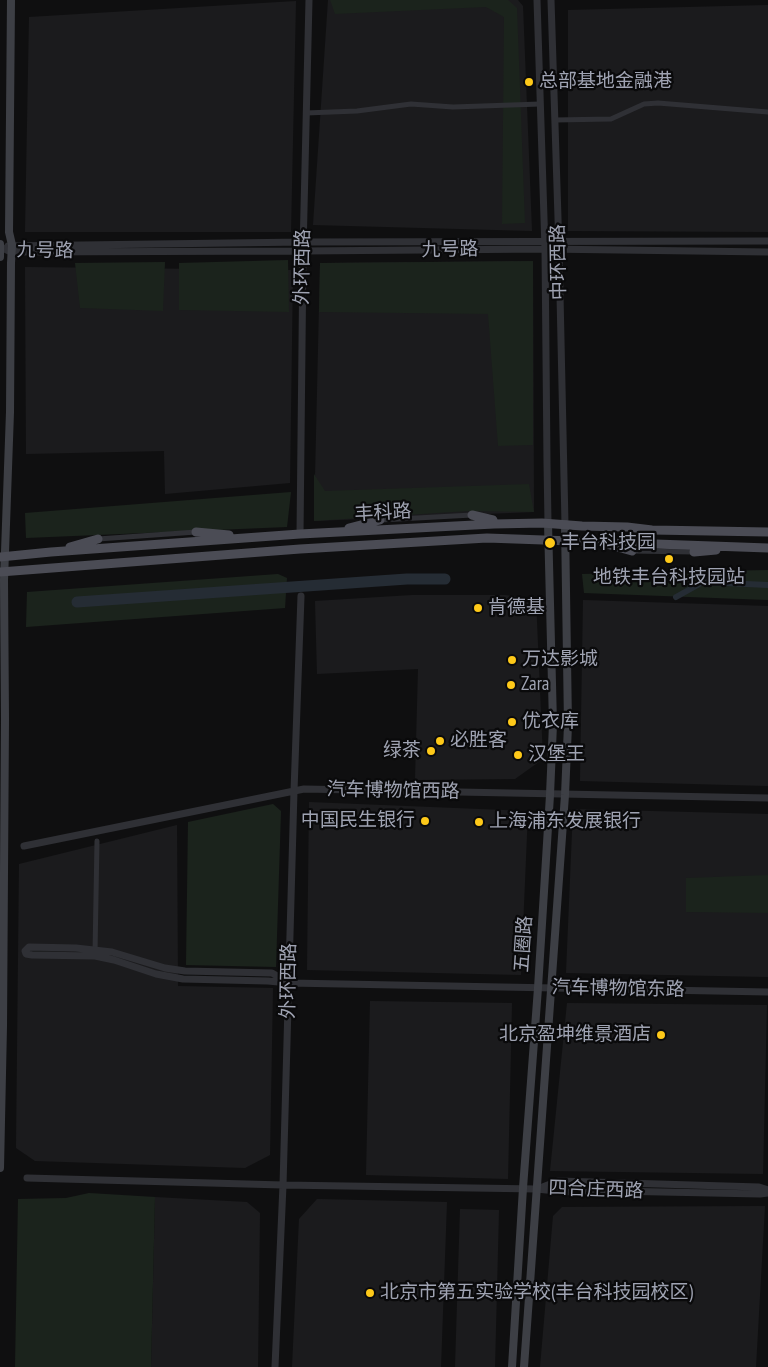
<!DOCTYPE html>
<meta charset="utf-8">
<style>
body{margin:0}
canvas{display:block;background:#0f0f10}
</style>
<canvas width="768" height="1367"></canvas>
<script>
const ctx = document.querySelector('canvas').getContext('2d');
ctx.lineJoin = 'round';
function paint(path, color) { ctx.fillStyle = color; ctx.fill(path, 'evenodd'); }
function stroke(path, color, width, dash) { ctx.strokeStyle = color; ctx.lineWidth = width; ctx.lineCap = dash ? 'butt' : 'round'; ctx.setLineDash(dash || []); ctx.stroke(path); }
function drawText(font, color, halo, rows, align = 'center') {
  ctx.font = font + ' "PT Sans Narrow","Noto Sans SC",sans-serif'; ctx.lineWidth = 4.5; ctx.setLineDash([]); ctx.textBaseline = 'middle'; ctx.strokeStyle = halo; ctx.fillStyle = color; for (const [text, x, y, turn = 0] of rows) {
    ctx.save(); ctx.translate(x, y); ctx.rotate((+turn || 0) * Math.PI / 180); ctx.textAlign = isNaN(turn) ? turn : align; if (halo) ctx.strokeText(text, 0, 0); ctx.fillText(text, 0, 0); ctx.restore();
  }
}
const built = new Path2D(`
 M328,0H518L523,6L532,231L313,225Z
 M296,1L291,232H25L29,17Z
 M768,5V232L568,231V10Z
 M533,261L534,512L314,521L320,263Z
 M25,267L293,270L290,483L165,494L164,451L26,454Z
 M412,595H505L536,599L543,759L515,779L415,780L418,669L317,674L315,601Z
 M583,600L768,606V786L580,781Z
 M309,802L528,811L521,975L307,970Z
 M573,809L768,814V977L566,973Z
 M177,825L178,986L273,988L270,1155L245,1168L35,1161L16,1148L19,864Z
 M370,1001L512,1003L508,1179L366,1175Z
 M567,1003L767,1005L763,1174L550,1171Z
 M155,1197L247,1202L260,1213L258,1367H151Z
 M317,1199L447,1202L441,1367H292L299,1219Z
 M765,1206L756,1367H540L553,1216L562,1207Z
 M460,1209L499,1210L495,1367H455Z`);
const green = new Path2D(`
 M330,0H508L517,8L525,223L502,224L504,17L486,7L335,14Z
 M288,260L289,312L179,310V263Z
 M533,261V445L498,446L488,314L319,312L320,263Z
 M165,262L163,311L80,308L75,263Z
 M314,474L325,491L529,484L534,512L468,511L314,521Z
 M291,492L287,527L26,538L25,513Z
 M768,570V600L584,593L582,574Z
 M278,574L287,578L285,608L26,627L27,592Z
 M273,804L281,811L276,967L186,965L188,822Z
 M768,875V913L686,912V878Z
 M89,1193L155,1197L151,1367H15L18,1199L66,1198Z`);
const canal = new Path2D(`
 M676,597L703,582L768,585`);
const river = new Path2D(`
 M77,602L407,579H445`);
const minor = new Path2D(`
 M306,113L357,111L411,104L453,107L540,104
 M555,120L611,119L644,104L658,103L768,112
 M380,520L472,515
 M98,539L196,532
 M632,551L694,552
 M95,953L97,841`);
const tertiary = new Path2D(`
 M537,0L545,249L547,462L548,523
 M551,0L559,249L565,524
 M8,246L303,242L768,241
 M0,247L11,252L303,251L545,249L768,252
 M300,534L303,251L309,0
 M24,846L304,789L768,798
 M289,983L272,973L185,971L165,968L112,952L76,948L29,947L25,951L26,954L32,955L95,956L114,960L156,974L183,979L268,981L289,983L768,992
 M27,1178L283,1185L537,1189C563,1192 588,1194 614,1191L760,1194L768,1193
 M540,1188L558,1181L759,1187L768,1190
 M275,1367L283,1185L294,791L301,596`);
const secondary = new Path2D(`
 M0,244V257
 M0,1168L3,1026L5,719L4,580L10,412L11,263L12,245L9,232L11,0
 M512,1367L523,1188L538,988L550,795L553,724L548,523
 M524,1367L565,795L568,725L565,524`);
const primary = new Path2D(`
 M472,515L493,520
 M349,528L380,520
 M196,532L229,535
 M610,545L632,551
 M70,547L98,539
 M694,552L716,550
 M0,557L51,552L300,534L494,524L542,523L582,526L627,527L652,530L768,532
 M0,572L300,549L487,538L768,548`);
const markers = [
 [529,82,5,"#fec919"],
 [550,543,6,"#fec919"],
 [669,559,5,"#fec919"],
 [478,608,5,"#fec919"],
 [512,660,5,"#fec919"],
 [511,685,5,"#fec919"],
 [512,722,5,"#fec919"],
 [440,741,5,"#fec919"],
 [431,751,5,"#fec919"],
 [518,755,5,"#fec919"],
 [425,821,5,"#fec919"],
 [479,822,5,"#fec919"],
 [661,1035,5,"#fec919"],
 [370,1293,5,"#fec919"]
];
const poiNames = [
 ["总部基地金融港",539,82],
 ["丰台科技园",561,543],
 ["地铁丰台科技园站",669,578,"center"],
 ["肯德基",488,608],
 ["万达影城",522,660],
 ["Zara",521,685],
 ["优衣库",522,722],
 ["必胜客",450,741],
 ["绿茶",421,751,"right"],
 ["汉堡王",528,755],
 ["中国民生银行",415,821,"right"],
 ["上海浦东发展银行",489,822],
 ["北京盈坤维景酒店",651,1035,"right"],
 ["北京市第五实验学校(丰台科技园校区)",380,1293]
];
const streetNames = [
 ["九号路",450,250,-1],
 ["九号路",45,251,1],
 ["中环西路",559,262,-91],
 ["外环西路",303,267,-89],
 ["丰科路",383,513,-3],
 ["汽车博物馆西路",393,791,1],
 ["五圈路",524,944,-86],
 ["外环西路",289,981,-89],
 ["汽车博物馆东路",618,989,1],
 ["四合庄西路",596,1190,2]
];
paint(built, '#1b1b1d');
paint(green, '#1b231c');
stroke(canal, '#252c34', 6);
stroke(river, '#252c34', 11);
stroke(minor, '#2f3035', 5);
stroke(tertiary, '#2f3035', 7);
stroke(secondary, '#3d3f45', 8);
stroke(primary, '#4b4c55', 9);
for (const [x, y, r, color] of markers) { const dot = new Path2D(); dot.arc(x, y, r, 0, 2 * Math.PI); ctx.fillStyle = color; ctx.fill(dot); stroke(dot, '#0a0a0b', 2); }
drawText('19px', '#9fa3b2', '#0a0a0b', poiNames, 'left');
drawText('19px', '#9fa3b2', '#0a0a0b', streetNames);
</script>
